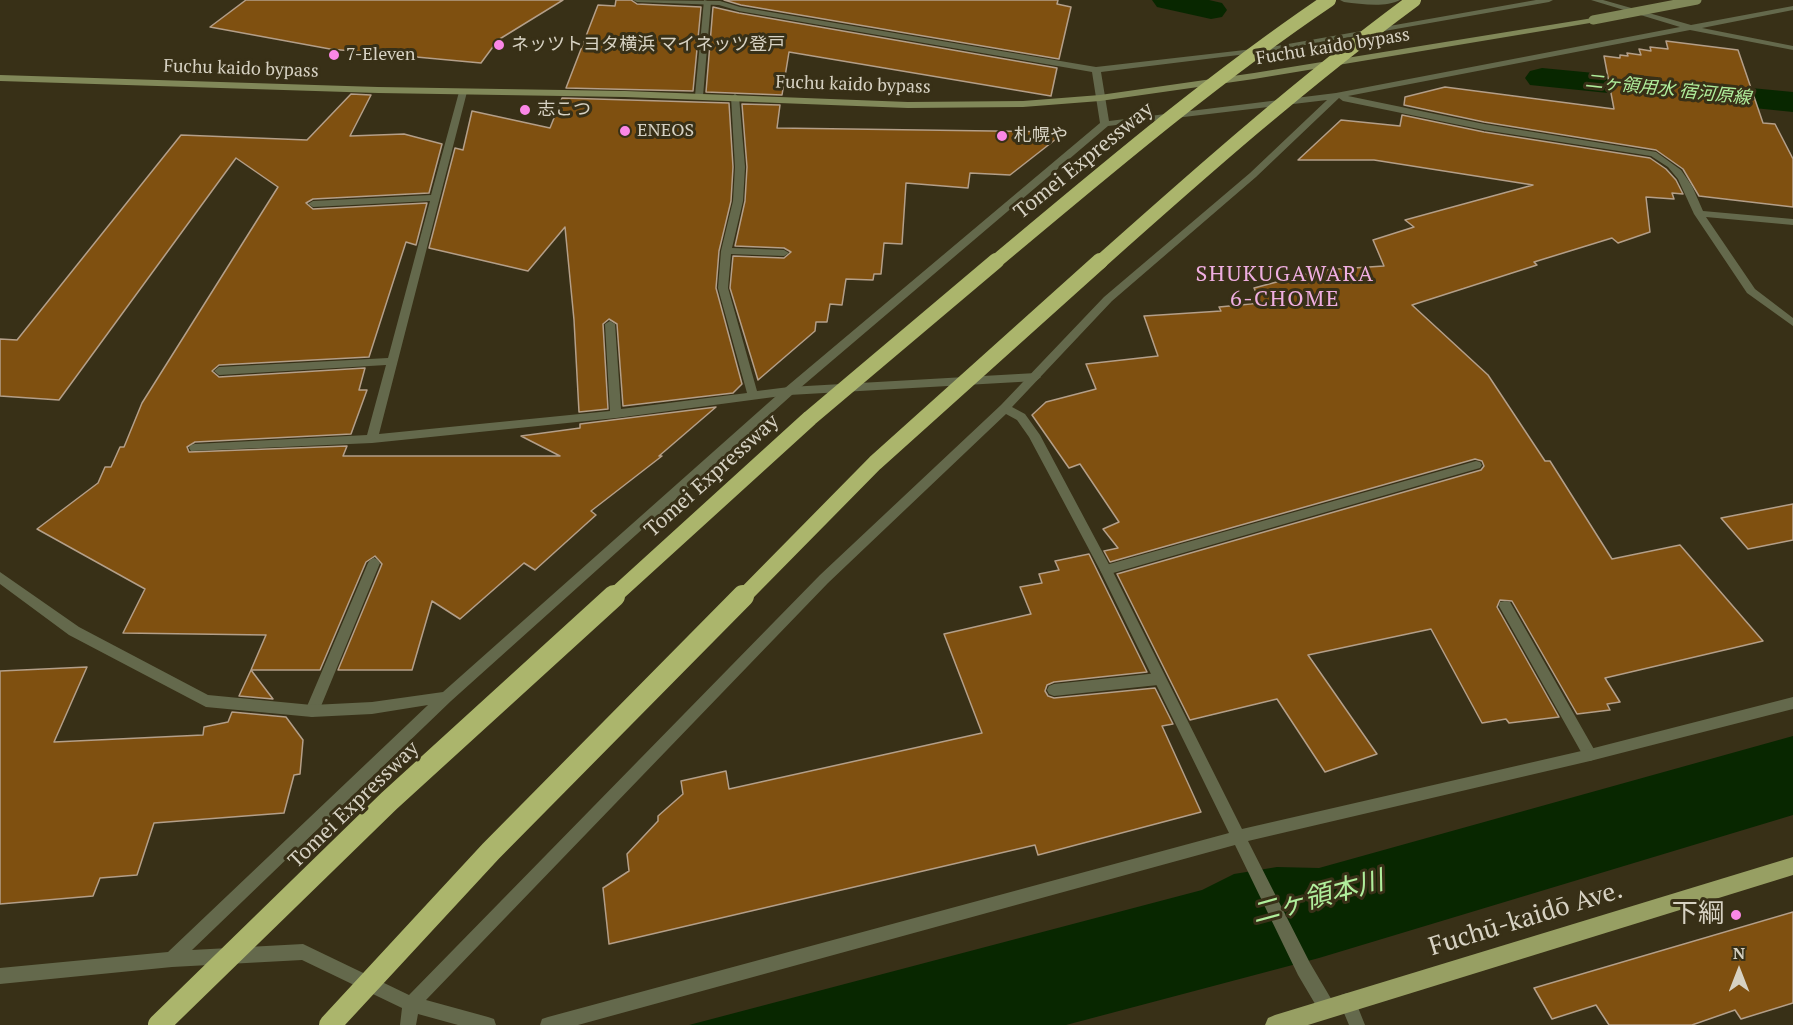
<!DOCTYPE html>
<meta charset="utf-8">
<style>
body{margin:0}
#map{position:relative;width:1793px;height:1025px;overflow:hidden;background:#383017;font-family:"PT Serif",serif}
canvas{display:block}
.north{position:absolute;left:1709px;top:941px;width:60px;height:60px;-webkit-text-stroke:4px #383017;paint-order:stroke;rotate:0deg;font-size:16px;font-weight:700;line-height:24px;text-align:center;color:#d7d2c3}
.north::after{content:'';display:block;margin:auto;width:21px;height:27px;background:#d7d2c3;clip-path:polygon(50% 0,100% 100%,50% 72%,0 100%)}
</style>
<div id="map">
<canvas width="1793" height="1025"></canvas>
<div class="north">N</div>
</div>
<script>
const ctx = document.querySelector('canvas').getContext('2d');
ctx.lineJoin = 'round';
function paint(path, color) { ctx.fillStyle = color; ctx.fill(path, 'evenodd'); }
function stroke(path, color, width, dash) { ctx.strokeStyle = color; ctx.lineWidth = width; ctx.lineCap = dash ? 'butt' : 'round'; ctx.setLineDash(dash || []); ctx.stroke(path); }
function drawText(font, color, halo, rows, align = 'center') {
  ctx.font = font + ' "PT Serif","Noto Sans JP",serif'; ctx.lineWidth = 6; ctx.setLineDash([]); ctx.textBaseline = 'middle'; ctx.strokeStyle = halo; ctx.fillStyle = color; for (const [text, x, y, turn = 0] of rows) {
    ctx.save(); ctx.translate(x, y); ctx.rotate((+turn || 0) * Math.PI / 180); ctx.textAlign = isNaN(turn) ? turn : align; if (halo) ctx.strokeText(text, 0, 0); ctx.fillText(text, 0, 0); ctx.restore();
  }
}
const water = new Path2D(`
 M1793,736V815L1319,958L1066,1025H689L1202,890L1234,874L1277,867L1319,868Z`);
const canal = new Path2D(`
 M1152,0H1209L1222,3L1227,10L1222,17L1211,19L1157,7Z
 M1542,68L1793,92V112L1530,85L1525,78L1530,71Z`);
const building = new Path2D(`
 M246,0H563L498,40L481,63L330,49L210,27Z
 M616,0H631L637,4L701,7L693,91L566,88L598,5L615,6Z
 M724,0H1058L1057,4L1071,7L1059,59L741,5Z
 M713,7L739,13L1057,68L1051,96L789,52L782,95L706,92Z
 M1666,41L1738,50L1763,123L1775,124L1793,159V207L1699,196L1683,169L1656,150L1484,122L1404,105L1405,97L1445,87L1614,109L1604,56L1620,58V55L1628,56L1627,53L1641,55L1639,49L1651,51L1650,47L1668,49Z
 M351,94L371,95L350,136L404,134L442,144L429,193L313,199L306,203L313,209L427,203L416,245L406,242L369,357L219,365L212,371L219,377L365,368L359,390H367L351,434L195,442L187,447L189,452L347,446L343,456H560L521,436L580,428V424L716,407L659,456H662L591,511L596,515L535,570L524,563L460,619L432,601L412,670H338L382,564L375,556L366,562L320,670H251L266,635L123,633L145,589L37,529L98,483L105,467H111L120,447H124L142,403L278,187L236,158L59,400L0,396V339L17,340L181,135L307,140Z
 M562,98L729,103L733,167L731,201L719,251L716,288L742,384L733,393L623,406L617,324L609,319L603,324L608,409L579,412L574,320L565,227L528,271L429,248L455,148L463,150L472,111L550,128Z
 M742,104L780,105L777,128L1065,132L1010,175L970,173L968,188L906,183L902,244L884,243L881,274H874L873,280L846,279L842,305L830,304L827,322H816L815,331L758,380L730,288L733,256L784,258L791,252L784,248L735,246L745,201L747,167Z
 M1402,115L1484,132L1650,158L1666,169L1676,180L1683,194L1672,193L1674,199L1646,197L1650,232L1618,243L1612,238L1534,262L1537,265L1412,305L1488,375L1545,461H1550L1612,559L1680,545L1763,641L1605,678L1620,702L1607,704L1610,710L1577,714L1512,601L1500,600L1497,607L1559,717L1509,723L1506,719L1482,723L1431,629L1308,655L1377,754L1325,772L1277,699L1190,720L1117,574L1481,470L1484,466L1482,461L1475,459L1110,562L1104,551L1118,548L1103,529L1119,522L1080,464L1069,468L1032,415L1046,402L1096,389L1086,364L1158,356L1144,316L1221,311L1219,307L1261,303L1254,288L1322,270L1384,266L1373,240L1414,227L1405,220L1533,185L1374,160H1298L1341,120L1400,126Z
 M1793,504V540L1748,549L1721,518Z
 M1089,554L1147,672L1054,682L1047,685L1045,691L1048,696L1054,698L1155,688L1173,724L1162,726L1201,812L1038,855L1035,845L609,944L603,888L629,871L627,854L658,821V816L683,794L681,781L726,771L729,789L982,733L944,634L1031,614L1020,587L1042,583L1039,574L1059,570L1055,561Z
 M87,667L54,742L203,735L204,727L228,722L232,712L286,717L303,740L300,774L294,775L284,813L154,823L137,875L100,878L93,896L0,904V671Z
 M251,670L273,699L239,696Z
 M1793,912V1003L1741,1019L1735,1010L1692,1025H1609L1596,1005L1552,1019L1534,988Z`);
const lane = new Path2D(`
 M704,0L711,2L703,96L699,99L695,96Z
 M463,89L467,92L379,434L610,411L605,324L610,321L615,324L621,409L747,393L718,288L721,251L733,201L735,167L731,97L735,94L739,97L745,167L743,201L732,248L784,250L789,253L784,256L731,254L728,288L757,391L789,387L1036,373L1041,377L1036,381L789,395L616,418L372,443L191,451L189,448L191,445L195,444L367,435L386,365L219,375L214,371L219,367L388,358L430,201L313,207L308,204L313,201L431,195L459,92Z
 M1476,461L1480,462L1482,465L1480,468L1106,575L1102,573L1100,570L1102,567L1106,565Z
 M374,558L378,560L380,563L319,711L317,715L312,717L307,715L305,711L368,563L370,560Z
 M1505,601L1510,602L1595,751L1597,755L1595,759L1590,761L1585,759L1499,606L1500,602Z
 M1158,673L1163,675L1165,679L1163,683L1158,685L1054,696L1049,694L1047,690L1049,686L1054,684Z`);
const street = new Path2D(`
 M633,0L720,1L740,7L1096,67L1271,47L1536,0H1553L1549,2L1271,51L1101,72L1109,121L1336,93L1680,27L1591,0H1603L1691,25L1793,6V10L1702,28L1793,46V50L1690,30L1348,96L1484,124L1656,152L1681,170L1692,186L1703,211L1793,219V225L1706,217L1755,289L1793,318V326L1747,293L1694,214L1678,179L1668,167L1651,156L1484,130L1343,101L1339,98L1256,177L1112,301L1012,407L1025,414L1040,435L1112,570L1242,829L1590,749L1793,697V709L1590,761L1248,841L1310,963L1333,1002L1335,1008L1333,1014L1327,1016L1321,1014L1298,975L1235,845L578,1025H540L542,1019L548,1017L1229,833L1100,570L1029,437L1017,420L1006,414L828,583L426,1000L488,1017L494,1019L496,1025H458L418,1014L416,1025H400L402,1008L302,960L172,967L0,984V968L168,952L428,705L372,714L312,717L206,707L69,635L0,584V572L79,627L208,695L312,705L372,702L443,692L785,388L1100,123L1092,72L739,11L719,5L637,2ZM1327,100L1250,173L1104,297L1001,405L820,575L409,995L303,944L192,950L451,701L793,394L1108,126Z
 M1340,0H1400C1385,8 1361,4 1344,2Z
 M1347,993L1353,995L1365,1025H1349L1339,1001L1341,995Z`);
const secondary = new Path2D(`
 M1593,18H1596V22L1254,79L1100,101L1023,107L908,108L625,97L378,93L0,81V75L378,87L625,91L908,102L1023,101L1100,95L1254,73Z`);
const primary = new Path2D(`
 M1793,857V875L1308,1025H1265L1268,1018L1275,1015Z`);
const secondaryBridge = new Path2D(`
 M1593,20L1697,0`);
const highwayBridgeFar2 = new Path2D(`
 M994,263C1103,172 1212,79 1329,0
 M1099,263C1201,172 1304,81 1414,0`);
const highwayBridgeFar1 = new Path2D(`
 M612,598L810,418L996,261
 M742,598L875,463L1100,261`);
const highwayBridge = new Path2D(`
 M159,1025L389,801L614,596
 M330,1025L491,851L743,596`);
const markers = [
 [499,45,6,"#fb87e6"],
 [334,55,6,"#fb87e6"],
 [525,110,6,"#fb87e6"],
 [625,131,6,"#fb87e6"],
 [1002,136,6,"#fb87e6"],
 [1736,915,6,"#fb87e6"]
];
const farPoinames = [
 ["ネッツトヨタ横浜 マイネッツ登戸",511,45],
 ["7-Eleven",346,55],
 ["志こつ",537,110],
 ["ENEOS",637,131],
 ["札幌や",1014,136]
];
const farStreetnames = [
 ["Fuchu kaido bypass",1333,47,-9],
 ["Fuchu kaido bypass",241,69,2],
 ["Fuchu kaido bypass",853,85,2]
];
const farWaternames = [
 ["二ヶ領用水 宿河原線",1668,90,6]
];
const streetNames = [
 ["Tomei Expressway",1084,161,-39],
 ["Tomei Expressway",712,476,-42],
 ["Tomei Expressway",354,805,-44]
];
const neighbourhoodNames = [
 ["SHUKUGAWARA",1285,275],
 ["6-CHOME",1285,300]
];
const nearPoinames = [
 ["下綱",1724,915]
];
const nearStreetnames = [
 ["Fuchū-kaidō Ave.",1526,919,-17]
];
const nearWaternames = [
 ["二ヶ領本川",1318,898,-15]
];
paint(water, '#082700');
paint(canal, '#082700');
paint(building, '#7f5010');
stroke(building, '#b49f89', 1.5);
paint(lane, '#64694c');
paint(street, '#64694c');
paint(secondary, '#818859');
paint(primary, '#979f63');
stroke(secondaryBridge, '#818859', 9);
stroke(highwayBridgeFar2, '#abb56c', 14);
stroke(highwayBridgeFar1, '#abb56c', 16);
stroke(highwayBridge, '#abb56c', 22);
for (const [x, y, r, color] of markers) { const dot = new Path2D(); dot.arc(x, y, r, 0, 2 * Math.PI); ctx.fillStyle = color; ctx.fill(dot); stroke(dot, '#383017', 2); }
drawText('18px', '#d7d2c3', '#383017', farPoinames, 'left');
drawText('18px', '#d7d2c3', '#383017', farStreetnames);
drawText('italic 18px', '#b0ee9c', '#383017', farWaternames);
drawText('21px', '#d7d2c3', '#383017', streetNames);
ctx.letterSpacing = '1.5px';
drawText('22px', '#efaee1', '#383017', neighbourhoodNames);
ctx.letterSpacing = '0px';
drawText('26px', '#d7d2c3', '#383017', nearPoinames, 'right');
drawText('26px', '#d7d2c3', '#383017', nearStreetnames);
drawText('italic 27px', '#b0ee9c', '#383017', nearWaternames);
</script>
